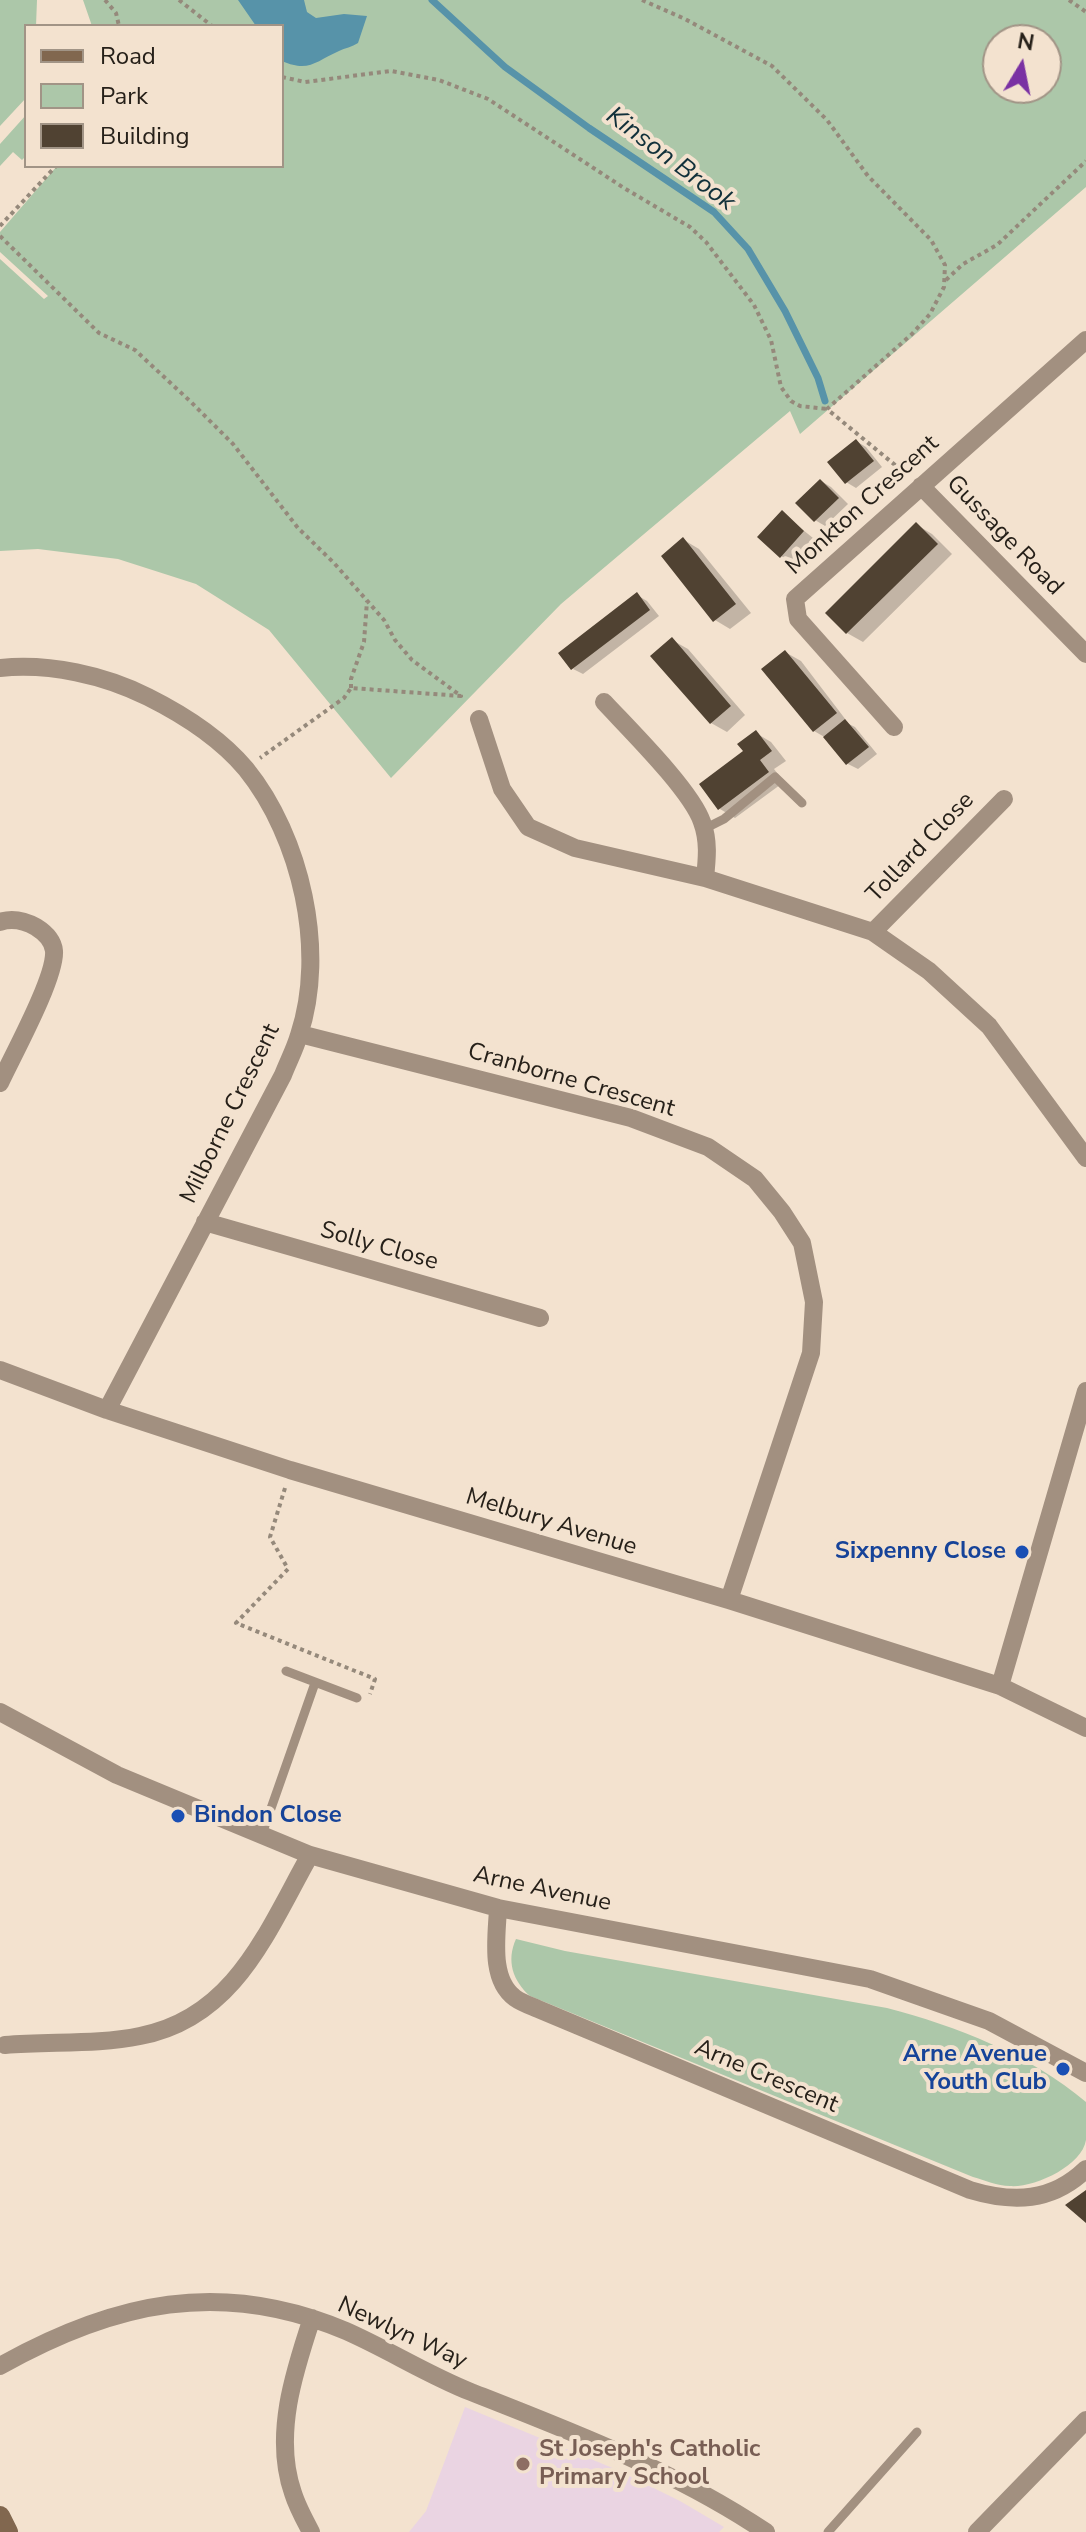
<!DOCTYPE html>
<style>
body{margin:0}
#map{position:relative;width:1086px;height:2532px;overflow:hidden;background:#f3e2cf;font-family:"Nunito Sans",sans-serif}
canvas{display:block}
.legend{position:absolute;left:24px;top:24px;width:260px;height:144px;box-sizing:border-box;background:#f3e2cf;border:2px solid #a19486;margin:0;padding:10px 14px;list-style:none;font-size:24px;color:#262019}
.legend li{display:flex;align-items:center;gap:16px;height:40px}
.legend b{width:40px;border:2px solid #a19486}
.north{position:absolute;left:982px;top:24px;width:80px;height:80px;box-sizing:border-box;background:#f3e2cf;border:2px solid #a19486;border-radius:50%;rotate:10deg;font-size:22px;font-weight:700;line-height:32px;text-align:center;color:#262019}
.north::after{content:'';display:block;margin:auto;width:28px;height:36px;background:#7a31a3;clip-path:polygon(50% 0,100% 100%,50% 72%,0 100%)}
</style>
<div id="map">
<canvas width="1086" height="2532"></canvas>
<ul class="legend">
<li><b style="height:10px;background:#81674f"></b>Road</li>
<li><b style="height:22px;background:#acc7a9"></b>Park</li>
<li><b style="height:22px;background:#504232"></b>Building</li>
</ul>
<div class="north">N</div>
</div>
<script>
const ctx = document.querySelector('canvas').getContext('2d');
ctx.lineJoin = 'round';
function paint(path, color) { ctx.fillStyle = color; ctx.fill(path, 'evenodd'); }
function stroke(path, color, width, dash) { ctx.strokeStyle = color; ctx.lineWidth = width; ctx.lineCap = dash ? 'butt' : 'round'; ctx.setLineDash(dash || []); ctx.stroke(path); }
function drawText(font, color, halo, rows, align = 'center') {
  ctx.font = font + ' "Nunito Sans",sans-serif'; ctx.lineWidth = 8; ctx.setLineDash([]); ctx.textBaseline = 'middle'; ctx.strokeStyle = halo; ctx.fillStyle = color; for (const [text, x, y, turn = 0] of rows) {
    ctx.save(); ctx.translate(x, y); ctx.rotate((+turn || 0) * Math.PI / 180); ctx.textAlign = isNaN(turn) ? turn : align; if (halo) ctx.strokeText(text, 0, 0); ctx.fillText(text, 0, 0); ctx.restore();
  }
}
const education = new Path2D(`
 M465,2407L615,2469L680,2501L724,2527L719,2532H409L426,2511Z`);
const green = new Path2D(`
 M0,0H37L36,26H26V98L0,126Z
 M83,0H1086V187L800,434L790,411L561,604L391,778L269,630L196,584L118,559L38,549L0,551V259L44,299L48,296L0,252V232L57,166H282V26H92ZM998,40H1046V88H998Z
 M26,115V156L22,160L13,152L0,166V144Z
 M516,1939L565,1951L887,2008C956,2026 1031,2055 1086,2102C1086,2114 1086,2128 1086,2140C1082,2166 1034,2188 1010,2186C997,2186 985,2180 973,2177L530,1996C513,1981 506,1961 516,1939Z`);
const water = new Path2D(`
 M238,0H304L307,12L316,18L344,14L367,16L358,43C352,47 345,48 339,51C316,61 309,73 282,61V26H256Z`);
const shadow = new Path2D(`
 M856,441L866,447L882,467L856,488L846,482Z
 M821,481L831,487L848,504L825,526L815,520Z
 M782,513L813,538L791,562L781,556Z
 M917,525L932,534L952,554L863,642L847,633Z
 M684,540L699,549L751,613L730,629L715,620Z
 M637,595L647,601L659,616L583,674L573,669Z
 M672,640L688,649L745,715L727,732L711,723Z
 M785,652L801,661L849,724L855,727L877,754L858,769L848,764L828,739L814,731Z
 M756,733L771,742L786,761L774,769L784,782L735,818L720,809L702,785L746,752Z`);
const stream = new Path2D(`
 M432,0L505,67L589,128L714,212L748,249L785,311L818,378L825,401`);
const building = new Path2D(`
 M856,439L874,461L845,484L827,462Z
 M820,479L839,498L814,522L795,503Z
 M782,510L804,531L780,558L757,537Z
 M916,522L938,544L846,634L825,613Z
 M683,537L736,604L713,622L661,556Z
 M637,592L650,610L571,670L558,653Z
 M672,637L731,706L710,724L650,656Z
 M785,650L837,713L813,732L761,669Z
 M845,719L869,747L846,765L823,737Z
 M756,730L772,751L760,760L769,772L718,810L699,784L743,751L737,744Z
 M1086,2190V2223L1065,2205Z`);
const path = new Path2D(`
 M105,0L116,13L119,26
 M179,0L212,26
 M642,0L685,19L772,66L827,120L868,176L931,240L945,265L944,287L930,314L912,334L827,409L906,474
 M1069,0L1086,12
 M282,77L305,82L391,71L439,80L488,99L624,188L690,227L706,242L754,305L771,340L781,387L791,401L800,406L827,409
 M0,226L56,166
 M0,236L99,333L135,350L191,402L233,444L298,528L334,563L384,620L395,640L412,660L461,696L351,688L344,698L260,758
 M946,280L963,264L997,245L1086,161
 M351,688V679L364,642L367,601
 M285,1488L270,1537L288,1569L236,1623L375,1679L370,1694`);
const lane = new Path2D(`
 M704,829L724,819L775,777L802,803
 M286,1671L357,1698
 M262,1834L315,1683
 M828,2532L917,2432`);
const street = new Path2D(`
 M921,486L1086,654
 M0,668C50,663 104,675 148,697C184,715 220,738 246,769C301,837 327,951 299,1035C295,1049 288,1062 283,1075L107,1410
 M604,702C629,729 691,790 702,822C709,841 707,859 705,878
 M479,719L502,789L528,827L575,848L705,878L873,932L929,971L989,1026L1086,1158
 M894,727L798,619L795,599L1086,340
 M0,922C12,918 25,921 36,927C44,932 53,940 54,951C56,977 13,1055 0,1083
 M873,932L1004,799
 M300,1034L631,1118L708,1147L755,1179L782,1212L802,1243L814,1302L811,1353L729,1600
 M205,1222L540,1318
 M0,1370L107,1410L290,1470L729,1600L1000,1686L1086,1728
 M1000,1686L1086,1391
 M0,1712L117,1775L310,1855L498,1908L870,1979L989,2021L1086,2073
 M498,1908C497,1935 489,1979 515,1998C522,2003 531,2006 538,2009L970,2190C1013,2203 1052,2202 1086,2169
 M5,2045C50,2041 97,2045 140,2036C235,2018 267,1931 310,1855
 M0,2366C114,2302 221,2278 346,2331C389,2350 428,2375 471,2392C573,2432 675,2471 766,2532
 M311,2532C304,2519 297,2506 293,2493C273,2436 294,2372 312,2318
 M977,2532L1086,2420`);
const secondary = new Path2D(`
 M0,2516L8,2532`);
const markers = [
 [1022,1552,8,"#1a4fb4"],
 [178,1816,8,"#1a4fb4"],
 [1063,2069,8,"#1a4fb4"],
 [523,2464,8,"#8d6e63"]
];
const streetNames = [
 ["Monkton Crescent",863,506,-42],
 ["Gussage Road",1004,536,46],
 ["Tollard Close",921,848,-46],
 ["Cranborne Crescent",571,1081,16],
 ["Milborne Crescent",231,1114,-64],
 ["Solly Close",379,1247,16],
 ["Melbury Avenue",551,1523,17],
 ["Arne Avenue",542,1890,12],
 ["Arne Crescent",766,2077,23],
 ["Newlyn Way",402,2334,25]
];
const transitNames = [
 ["Sixpenny Close",1006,1552],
 ["Bindon Close",194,1816,"left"],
 ["Arne Avenue",1047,2055],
 ["Youth Club",1047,2083]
];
const educationNames = [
 ["St Joseph's Catholic",539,2450],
 ["Primary School",539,2478]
];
const waterNames = [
 ["Kinson Brook",670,160,37]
];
paint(education, '#ead4e2');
paint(green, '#acc7a9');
paint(water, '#5793a9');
paint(shadow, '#0003');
stroke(stream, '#5793a9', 7);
paint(building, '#504232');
stroke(path, '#95897b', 4, [4, 4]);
stroke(lane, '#a29080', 9);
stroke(street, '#a29080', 18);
stroke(secondary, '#81674f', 20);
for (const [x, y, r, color] of markers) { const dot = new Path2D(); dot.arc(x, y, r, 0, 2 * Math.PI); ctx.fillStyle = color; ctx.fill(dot); stroke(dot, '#f3e2cf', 3); }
drawText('24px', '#262019', '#f3e2cf', streetNames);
drawText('bold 24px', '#164399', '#f3e2cf', transitNames, 'right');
drawText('bold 24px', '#785e54', '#f3e2cf', educationNames, 'left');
drawText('italic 26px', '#11303a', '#f3e2cf', waterNames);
</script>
